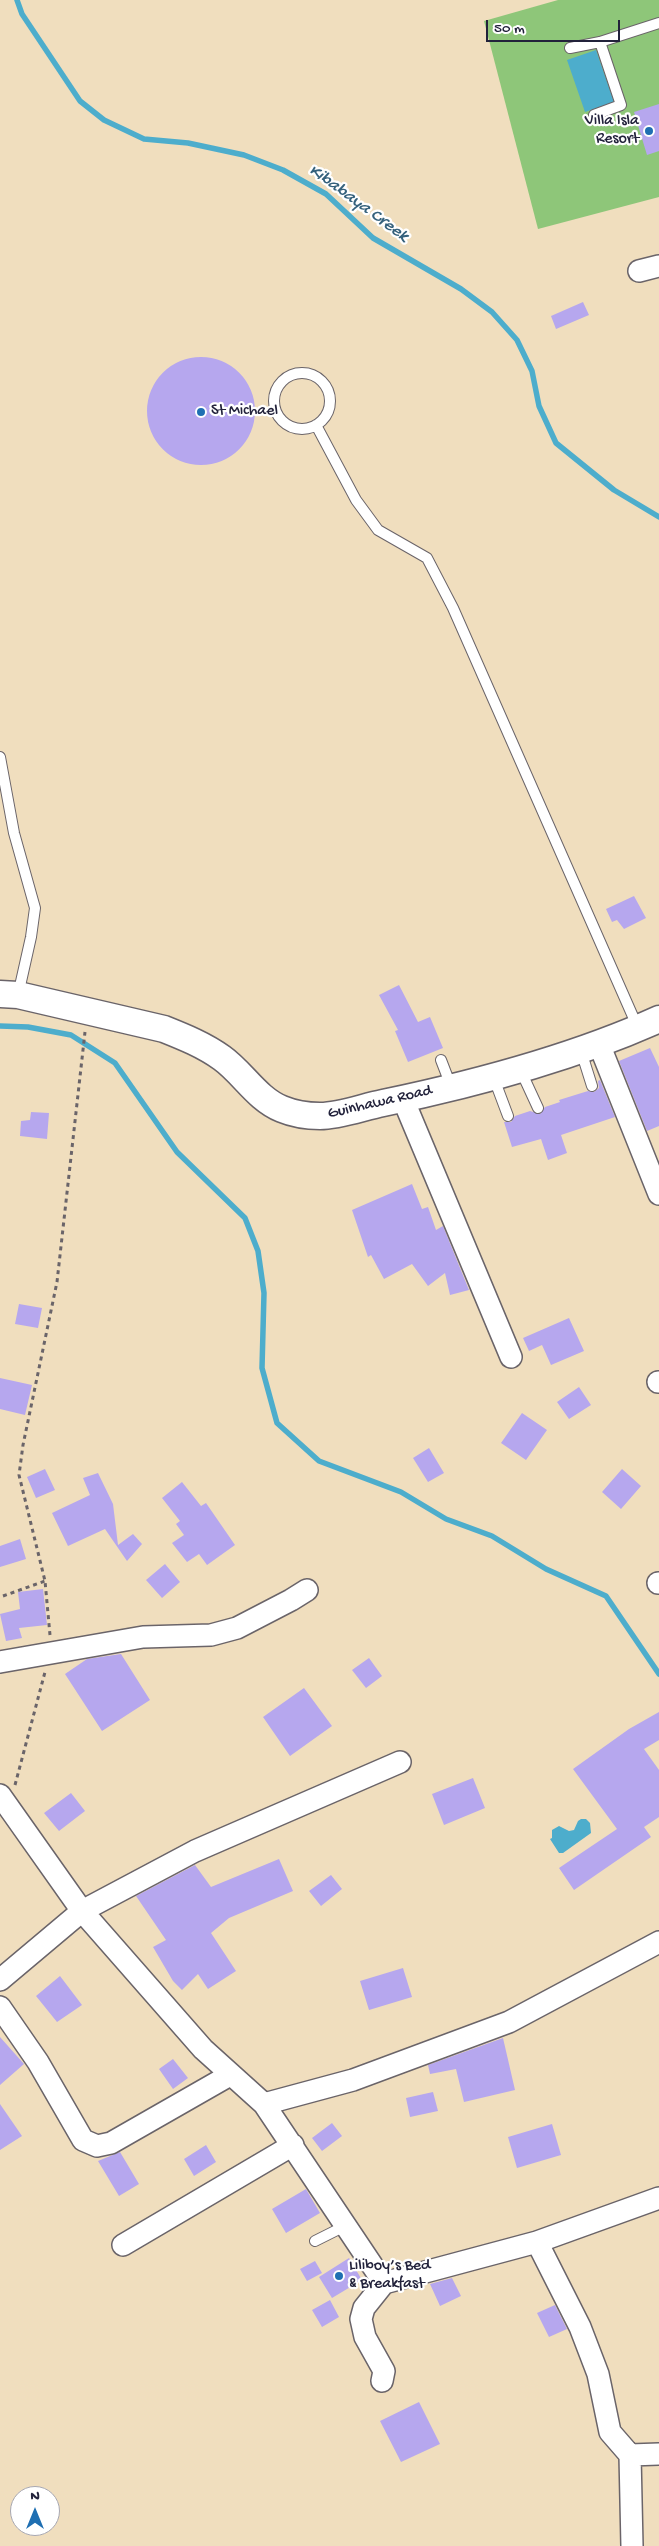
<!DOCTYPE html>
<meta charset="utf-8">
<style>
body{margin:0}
#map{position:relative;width:659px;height:2546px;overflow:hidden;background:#f0debe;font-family:"Gochi Hand",sans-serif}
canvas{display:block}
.north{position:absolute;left:10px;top:2486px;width:50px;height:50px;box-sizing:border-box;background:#fff;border:1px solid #a7a7b1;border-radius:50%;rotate:0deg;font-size:14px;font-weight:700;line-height:20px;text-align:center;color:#22223b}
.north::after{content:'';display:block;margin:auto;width:18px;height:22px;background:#1f6fb2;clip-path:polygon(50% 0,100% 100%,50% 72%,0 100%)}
.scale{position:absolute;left:486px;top:20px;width:134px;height:22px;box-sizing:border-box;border:2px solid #22223b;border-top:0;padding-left:6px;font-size:15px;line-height:18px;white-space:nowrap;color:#22223b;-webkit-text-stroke:4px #fff;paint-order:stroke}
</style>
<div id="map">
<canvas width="659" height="2546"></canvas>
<div class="north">N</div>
<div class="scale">50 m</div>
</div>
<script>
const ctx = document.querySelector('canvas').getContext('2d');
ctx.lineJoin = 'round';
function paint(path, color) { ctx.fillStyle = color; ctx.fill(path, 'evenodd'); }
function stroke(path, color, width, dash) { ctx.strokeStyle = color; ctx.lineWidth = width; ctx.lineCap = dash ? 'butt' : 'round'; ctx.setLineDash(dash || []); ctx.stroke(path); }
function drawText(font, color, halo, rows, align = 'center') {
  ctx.font = font + ' "Gochi Hand",sans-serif'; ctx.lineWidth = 4.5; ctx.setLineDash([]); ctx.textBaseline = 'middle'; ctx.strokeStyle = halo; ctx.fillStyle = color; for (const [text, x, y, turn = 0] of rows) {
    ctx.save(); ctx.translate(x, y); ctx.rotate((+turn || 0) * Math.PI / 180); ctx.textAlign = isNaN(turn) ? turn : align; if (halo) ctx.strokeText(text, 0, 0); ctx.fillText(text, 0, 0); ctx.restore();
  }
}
const green = new Path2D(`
 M558,0H659V197L538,229L484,21Z`);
const water = new Path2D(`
 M596,50L614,102L585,112L567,60Z
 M581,1819H586L590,1823L591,1833L563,1853H559L550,1839L552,1838V1830L559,1826L569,1831L574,1830L578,1821Z`);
const stream = new Path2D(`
 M17,0L22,14L80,101L104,120L144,139L188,143L244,155L283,170L326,194L373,238L461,289L492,312L517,340L532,371L539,406L556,443L614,490L659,517
 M0,1026L28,1027L71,1035L115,1063L177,1152L245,1218L258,1251L264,1293L262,1368L277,1423L319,1461L401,1492L446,1519L492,1536L546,1569L606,1596L659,1674`);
const building = new Path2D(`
 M659,104V151L647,155L634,112Z
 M583,302L589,315L556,329L551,316Z
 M147 411a54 54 0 1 1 108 0a54 54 0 1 1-108 0Z
 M634,896L646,918L624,929L617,920L612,922L606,909Z
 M399,985L418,1022L430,1017L443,1048L408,1062L395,1031L398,1030L379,995Z
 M650,1048L659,1067V1126L647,1131L619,1061Z
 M600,1080L615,1117L561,1135L567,1153L548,1160L541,1139L512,1147L504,1122H511L515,1116L530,1111L540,1114L545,1107L560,1102L559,1100L588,1091L594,1092L599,1088L598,1081Z
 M31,1112L49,1113L47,1139L20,1136L21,1121L30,1120Z
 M412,1184L422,1209L428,1207L436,1230L443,1226L469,1290L450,1295L445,1273L428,1286L412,1264L384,1279L371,1255L368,1257L352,1210Z
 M19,1304L42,1308L38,1328L15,1324Z
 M569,1318L584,1351L551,1365L542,1345L529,1351L523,1338Z
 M0,1378L32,1385L25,1415L0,1409Z
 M579,1387L591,1405L569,1419L557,1402Z
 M522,1413L547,1430L526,1460L501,1443Z
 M429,1448L444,1473L428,1482L413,1458Z
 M45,1469L55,1490L36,1498L27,1477Z
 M622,1469L641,1486L621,1509L602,1492Z
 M98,1473L113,1504L118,1545L133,1534L142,1544L127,1561L105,1529L68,1546L52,1513L90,1495L83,1478Z
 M182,1482L201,1506L206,1503L235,1545L207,1565L199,1554L187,1562L172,1543L184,1535L176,1524L180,1521L162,1498Z
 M20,1539L26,1559L0,1567V1546Z
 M165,1564L180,1582L162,1598L146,1580Z
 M43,1589L47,1625L19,1628L22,1638L6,1641L0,1614L20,1609L18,1592Z
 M121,1654L150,1700L102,1731L65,1674L87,1659Z
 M369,1658L382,1676L366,1688L352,1670Z
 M304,1688L332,1726L290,1756L263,1717Z
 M659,1712V1740L644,1749L659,1770V1817L644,1827L651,1837L574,1890L559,1868L617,1829L573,1769L629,1729Z
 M473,1778L485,1808L444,1825L432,1794Z
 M71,1793L85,1811L59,1831L44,1813Z
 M279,1859L293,1891L229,1918L211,1933L236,1971L208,1989L198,1974L182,1990L173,1981L153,1947L166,1940L136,1896L195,1865L211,1887Z
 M331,1875L342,1889L321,1906L309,1891Z
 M403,1968L412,1997L369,2010L360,1981Z
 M60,1976L82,2005L57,2022L36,1996Z
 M0,2037L24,2064L0,2085Z
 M503,2038L515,2090L464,2102L456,2069L430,2074L428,2065Z
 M173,2059L188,2078L173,2089L159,2069Z
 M433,2092L438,2111L410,2117L406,2098Z
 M0,2104L22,2136L0,2150Z
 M332,2123L342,2136L322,2151L312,2138Z
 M552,2124L561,2155L517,2168L508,2137Z
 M206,2145L216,2162L194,2176L184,2159Z
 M120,2152L139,2184L119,2196L98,2161Z
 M306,2189L320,2213L286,2233L272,2209Z
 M349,2258L362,2280L332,2298L319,2277Z
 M315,2261L322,2273L307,2281L300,2269Z
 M452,2278L461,2296L440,2306L430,2284Z
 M330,2300L339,2317L322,2327L312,2310Z
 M555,2305L567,2329L549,2337L537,2313Z
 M419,2402L440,2444L401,2462L380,2421Z`);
const path = new Path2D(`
 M3,1596L45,1581
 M50,1635L45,1581L19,1475L23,1445L57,1282L85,1032
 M15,1785L45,1672`);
const service = new Path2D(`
 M570,48L600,42L659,23
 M594,115L621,105L600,42
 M274 401a28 28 0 1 1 56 0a28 28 0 1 1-56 0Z
 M316,425L356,500L378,530L427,558L453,608L638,1028
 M0,757L14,833L35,908L31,937L18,995
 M581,1051L592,1086
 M441,1060L451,1086
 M520,1069L538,1108
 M493,1076L508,1116
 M315,2241L345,2226`);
const minor = new Path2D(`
 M639,271L659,266
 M599,1044L659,1194
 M403,1099L511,1357
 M658,1382H659
 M658,1583H659
 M0,1662L143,1637L211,1635L237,1628L291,1600L307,1590
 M0,1795L82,1911L203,2049L264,2104L384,2283
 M0,1980L82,1911L195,1851L400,1762
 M0,2007L38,2062L83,2140L97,2146L111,2143L230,2075
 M264,2104L353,2080L509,2022L659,1942
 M537,2242L659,2198
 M123,2245L293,2145
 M382,2381L384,2371L365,2337L361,2319L364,2308L384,2283L537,2242L580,2327L598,2374L610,2432L630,2455L659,2454
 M630,2455L632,2546`);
const tertiary = new Path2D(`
 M0,994L18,995L164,1029C184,1037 204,1045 222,1058C243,1073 257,1099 282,1109C294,1114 307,1116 320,1116C340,1116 363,1107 383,1103C474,1084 575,1057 659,1019`);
const markers = [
 [649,131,5,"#1f6fb2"],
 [201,412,5,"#1f6fb2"],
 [339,2276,5,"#1f6fb2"]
];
const poiNames = [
 ["Villa Isla",639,122,"right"],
 ["Resort",639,140,"right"],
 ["St Michael",211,412],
 ["Liliboy’s Bed",349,2267],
 ["& Breakfast",349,2285]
];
const streetNames = [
 ["Guinhawa Road",380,1103,-13]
];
const waterNames = [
 ["Kibabaya Creek",358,204,36]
];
paint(green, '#8ec679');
paint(water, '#4dadcc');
stroke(stream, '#4dadcc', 5.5);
paint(building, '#b6a7ee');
stroke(service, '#6a6469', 12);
stroke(minor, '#6a6469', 24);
stroke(tertiary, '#6a6469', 29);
stroke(path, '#6a6469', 3, [4, 4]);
stroke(service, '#fff', 10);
stroke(minor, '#fff', 21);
stroke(tertiary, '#fff', 26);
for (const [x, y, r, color] of markers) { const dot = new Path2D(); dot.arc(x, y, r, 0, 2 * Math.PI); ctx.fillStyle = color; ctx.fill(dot); stroke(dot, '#fff', 2); }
drawText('16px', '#22223b', '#fff', poiNames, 'left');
drawText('16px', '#22223b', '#fff', streetNames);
drawText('italic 18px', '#35617c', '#fff', waterNames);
</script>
